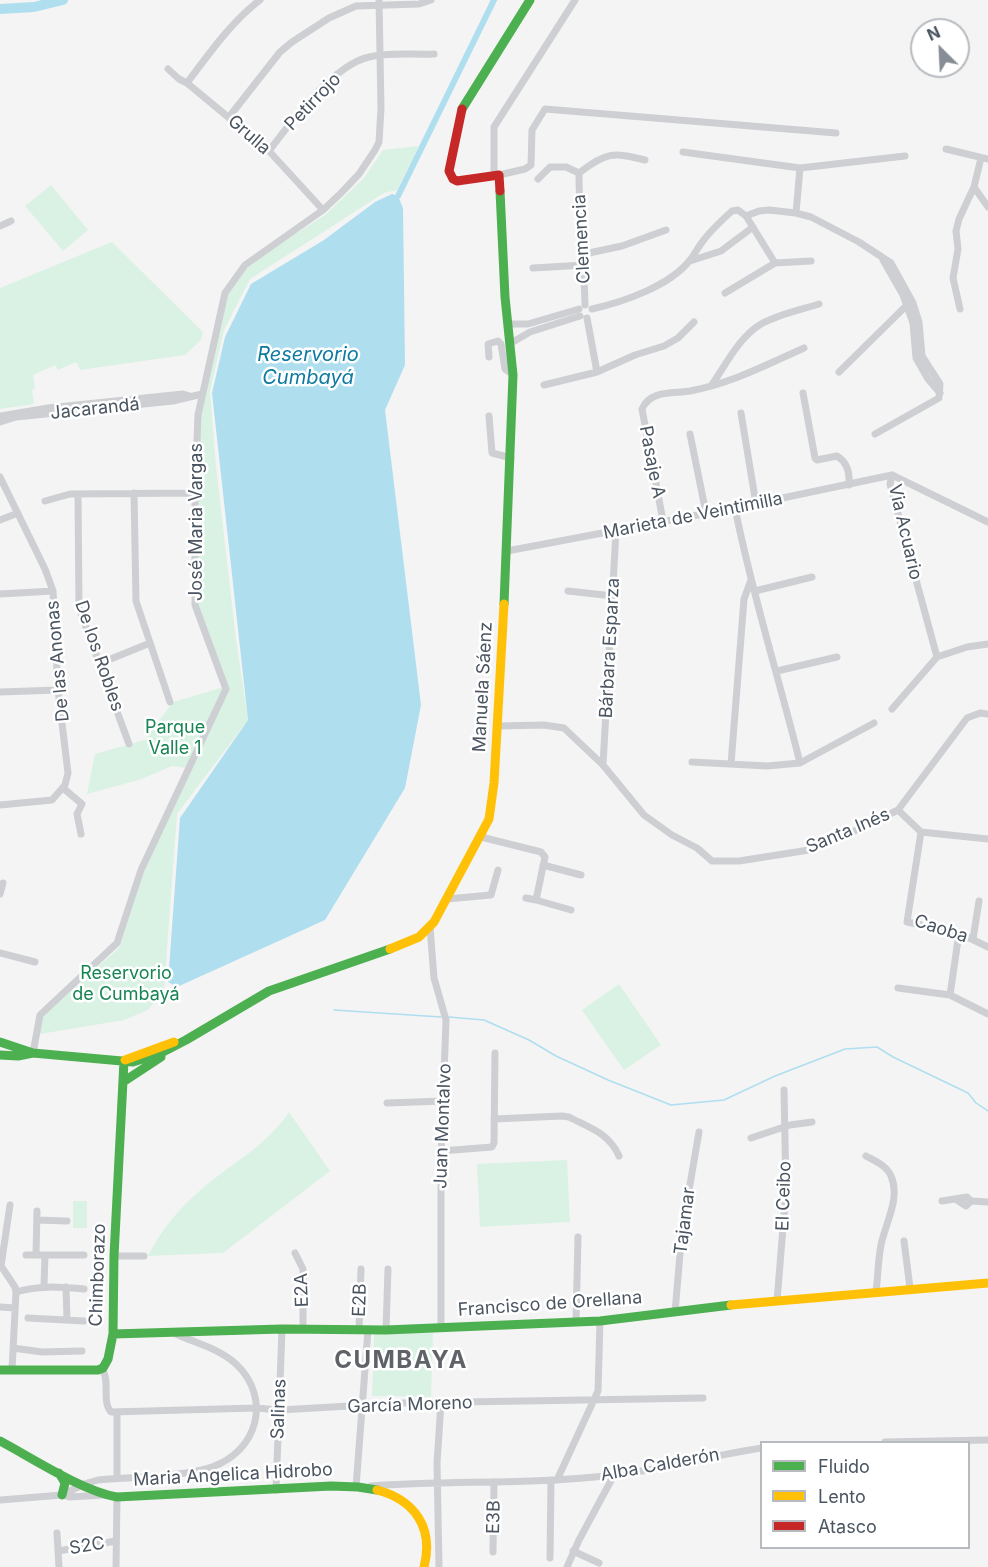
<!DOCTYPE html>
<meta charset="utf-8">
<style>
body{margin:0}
#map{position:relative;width:988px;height:1567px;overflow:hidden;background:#f4f4f4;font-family:Inter,sans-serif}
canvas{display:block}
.legend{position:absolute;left:760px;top:1441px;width:210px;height:108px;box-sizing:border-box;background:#fff;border:2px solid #b7bbc0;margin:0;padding:8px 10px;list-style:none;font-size:18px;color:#4a5561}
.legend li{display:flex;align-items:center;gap:12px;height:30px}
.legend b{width:30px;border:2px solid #b7bbc0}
.north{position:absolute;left:910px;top:18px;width:60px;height:60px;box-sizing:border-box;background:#fff;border:2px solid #b7bbc0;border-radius:50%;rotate:336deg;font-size:16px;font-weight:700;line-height:24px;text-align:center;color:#4a5561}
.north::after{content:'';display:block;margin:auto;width:21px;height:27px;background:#868d94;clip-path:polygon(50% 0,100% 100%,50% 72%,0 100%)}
</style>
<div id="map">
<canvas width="988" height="1567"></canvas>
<ul class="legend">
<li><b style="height:8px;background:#4caf50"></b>Fluido</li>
<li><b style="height:8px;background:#ffc107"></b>Lento</li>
<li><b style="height:8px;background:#c62828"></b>Atasco</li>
</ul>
<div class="north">N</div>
</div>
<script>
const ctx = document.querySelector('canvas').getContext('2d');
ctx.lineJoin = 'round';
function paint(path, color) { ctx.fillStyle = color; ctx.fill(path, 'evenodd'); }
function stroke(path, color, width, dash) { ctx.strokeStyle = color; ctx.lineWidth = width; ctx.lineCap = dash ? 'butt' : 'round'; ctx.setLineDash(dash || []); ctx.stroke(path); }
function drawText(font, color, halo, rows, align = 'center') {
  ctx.font = font + ' Inter,sans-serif'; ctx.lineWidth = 5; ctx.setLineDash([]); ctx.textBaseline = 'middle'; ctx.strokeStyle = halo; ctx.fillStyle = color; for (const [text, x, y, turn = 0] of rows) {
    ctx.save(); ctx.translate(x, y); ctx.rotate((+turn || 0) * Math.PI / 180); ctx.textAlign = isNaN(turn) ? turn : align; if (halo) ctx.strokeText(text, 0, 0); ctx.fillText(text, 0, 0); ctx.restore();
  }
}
const green = new Path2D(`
 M419,146L397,190L384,193L250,279L224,330L210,391L216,466L236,639L248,720L177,814L164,990L148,1010L124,1020L40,1034L41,1017L119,948L144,872L188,771L229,688L197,604L193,444L205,375L228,292L247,265L325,215L364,178L383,150Z
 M51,185L88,230L63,251L25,206Z
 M112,242L203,332L201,340L185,355L80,370L76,362L58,370L55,365L33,375L35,389L32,390L34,404L0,409V288Z
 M224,687L187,768L172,766L142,779L87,794L95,754L145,740L173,702Z
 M619,984L661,1045L624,1070L582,1010Z
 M289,1112L330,1171L223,1253L148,1256C165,1223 185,1202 214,1179C241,1158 269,1142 289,1112Z
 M567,1160L570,1222L480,1227L477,1164Z
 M73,1201H87V1228H73Z
 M374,1332L433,1333L431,1397L372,1396Z`);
const water = new Path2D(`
 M392,194L398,196L403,208L405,365L385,410L421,705L405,788L325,920L177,987L168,982L180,818L248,720L212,393L225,337L251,284L324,240L375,202Z`);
const stream = new Path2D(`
 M334,1010L441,1017
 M449,1017L484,1020L529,1040L556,1056L608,1080L671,1105L724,1100L775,1076L845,1049L877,1047L893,1057L968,1093L976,1103L988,1111`);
const canal = new Path2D(`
 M398,196L494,0`);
const river = new Path2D(`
 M0,9L34,7L63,0`);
const street = new Path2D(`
 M168,69L179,79L187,83L269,151L323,210
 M187,83C209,54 231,22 260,0
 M229,117L280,52L292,42L329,18L356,6L419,4L431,0
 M946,149L988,159
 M269,151C290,123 333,65 369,57C389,52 413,55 434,54
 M683,152L800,168L796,213
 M800,168L905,156
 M579,173C579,217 584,261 585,305
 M499,175L525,169L531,165L532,130L545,109L836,133
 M494,176V127L575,0
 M538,179L550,167H566L579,173C607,152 612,152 645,160
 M974,187L988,207
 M0,226L11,221
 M584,254L622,246L666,230
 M883,260L903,295L913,323L916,358L928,379L940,393
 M690,261L721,251L753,227
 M775,263L811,261
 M533,268L585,265
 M725,293L775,263L746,216
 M592,309C623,302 670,286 690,260C695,254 698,247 703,241C711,230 722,220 732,211L738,210L746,216L759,211L769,210L796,213L811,217L859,242L891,263L913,303L919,322L922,356L940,384L939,398L875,434
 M960,309L953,278L958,249L956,231L959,219L974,187L981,158
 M587,318L597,372
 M508,324H528L579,309
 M511,343L530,332L580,316
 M489,357L488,344L498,341L501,344L505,369L513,375
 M839,372L907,305
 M544,385L597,372L635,355L664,346L678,338L694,322
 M711,386C726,365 738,338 761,324C779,314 800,310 819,304
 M803,393L815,458L817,460L837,456C847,462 850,473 849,485
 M741,413L756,504
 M0,416L48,408L183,394L190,396
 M489,416L492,453L511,458
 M0,422L16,417L173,401L202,394
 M690,434L706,513
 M892,475L890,484L937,657
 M892,475L988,522
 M0,477L45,569L53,591L58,690L68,773L65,785L52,800L0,805
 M134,493L136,601L170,702
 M78,494L79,608L129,744
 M45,501L70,494L195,493
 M735,508C752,594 779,678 800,763
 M0,520L18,513
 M663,521L642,409C650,390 672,394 690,391C732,383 766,365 804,348
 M507,551L735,508L892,475
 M568,591L613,596
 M755,591L812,577
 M0,594L53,591
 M101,663L150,643
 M777,671L837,657
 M0,692L58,690
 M892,709L937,657L967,647L988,644
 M498,726L544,725L564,728L603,765L644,815L672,835L697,848L712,861H739L809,850L859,829L898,810L967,718L980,713L988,714
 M692,762L767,766L800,763L874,723
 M731,764L744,599L751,580
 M603,765L616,531
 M63,788L82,804L77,814L81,834
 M898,810L921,832L988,839
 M921,832L907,922L959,933L988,947
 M481,837L541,852L545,857L536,900L526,898
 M543,865L581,875
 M0,894L3,883
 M447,899L491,895L498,870
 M536,900L571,910
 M430,927L434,978L446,1020L441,1157V1327
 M959,933L950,995L988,1014
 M973,939L979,901
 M0,953L35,962
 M898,988L950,995
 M33,1053L40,1015L117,943L141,870L226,689L195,605V493L198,415L225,293L245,265L323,210L341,193L359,174L375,150L379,142L381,108L379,0
 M387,1103L444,1101
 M494,1119L562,1116L569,1117C590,1128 609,1133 619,1156
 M751,1138L790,1125L812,1122
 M441,1151L492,1147L494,1143L495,1053
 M866,1156C875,1161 887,1166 891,1176C901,1198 885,1224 881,1245C878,1260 878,1276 876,1292
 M957,1200L966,1206L971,1201
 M942,1201L967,1197L971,1201L988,1202
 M10,1205L1,1266L15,1287L16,1292L12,1370
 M37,1220L67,1221
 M904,1241L910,1288
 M295,1253L303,1269V1329
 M36,1254L37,1211
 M26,1255H84
 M114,1256H144
 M44,1286L45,1255
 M66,1287L67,1320
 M16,1292C39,1285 60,1287 84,1289
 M777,1301L786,1191L784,1090
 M0,1307L15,1308
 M675,1312L682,1231L699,1132
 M28,1318L84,1321
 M576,1322L578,1237
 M359,1330L361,1269
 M386,1330L388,1269
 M13,1348L42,1352L82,1351
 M102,1369C111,1381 101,1401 111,1412L256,1408L279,1410L403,1403L703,1398
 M117,1412V1478
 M885,1442L988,1440
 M557,1480L598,1391L600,1321
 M371,1486C452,1480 533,1485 613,1475C663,1470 712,1455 762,1448
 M356,1487L368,1330
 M276,1490L282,1329
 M62,1495L84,1484L98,1480C132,1477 182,1477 212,1467C258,1451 272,1398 236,1364C219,1348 194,1343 174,1333
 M0,1500L62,1495L69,1497L105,1495
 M57,1533L59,1567
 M58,1551L116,1541
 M573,1551L599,1563
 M493,1552L494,1482
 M550,1558L551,1480
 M116,1567L117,1497
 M439,1567L437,1463L441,1403
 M567,1567L579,1540L614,1475`);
const fast = new Path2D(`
 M462,109L530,0
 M500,191L505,297L513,375L504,604
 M0,1042L33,1053
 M0,1055L18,1056L33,1053L133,1062L161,1053L186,1040L269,991L390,949
 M123,1082L161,1057
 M113,1334L282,1329L386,1330L600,1321L731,1305
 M0,1370H98L103,1368L108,1359L113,1334L114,1256L124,1061
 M0,1441C32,1458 82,1491 117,1497L331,1486L358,1487L377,1490
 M59,1473L65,1483L62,1495`);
const slow = new Path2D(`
 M390,949L419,937L434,922L489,819L494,783L504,604
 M125,1060L174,1042
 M731,1305L988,1283
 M377,1490C415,1500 434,1528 424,1567`);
const jam = new Path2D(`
 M462,109L449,171L453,179L457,181L499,175L500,191`);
const streetNames = [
 ["Petirrojo",313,102,-46],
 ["Grulla",249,135,41],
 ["Clemencia",582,239,-93],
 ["Jacarandá",95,409,-6],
 ["Pasaje A",652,462,79],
 ["Marieta de Veintimilla",693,516,-11],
 ["José Maria Vargas",197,522,-90],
 ["Via Acuario",905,532,77],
 ["Bárbara Esparza",610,648,-87],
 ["De los Robles",99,656,71],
 ["De las Anonas",58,661,-95],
 ["Manuela Sáenz",483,687,-87],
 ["Santa Inés",848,831,-23],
 ["Caoba",941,929,18],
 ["Juan Montalvo",443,1126,-88],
 ["El Ceibo",784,1196,-88],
 ["Tajamar",685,1221,-83],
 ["Chimborazo",98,1275,-88],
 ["E2A",302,1290,-92],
 ["E2B",360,1300,-88],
 ["Francisco de Orellana",550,1304,-4],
 ["García Moreno",410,1405,-2],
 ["Salinas",279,1409,-88],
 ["Alba Calderón",660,1465,-10],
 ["Maria Angelica Hidrobo",233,1475,-3],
 ["E3B",494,1517,-89],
 ["S2C",87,1546,-9]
];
const parkNames = [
 ["Parque",175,728],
 ["Valle 1",175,749],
 ["Reservorio",126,974],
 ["de Cumbayá",126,995]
];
const waterNames = [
 ["Reservorio",308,355],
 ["Cumbayá",308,378]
];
const districtNames = [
 ["CUMBAYA",401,1361]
];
paint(green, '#daf2e4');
paint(water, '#afdeef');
stroke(stream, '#afdeef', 1.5);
stroke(canal, '#afdeef', 6);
stroke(river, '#afdeef', 10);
stroke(street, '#cecfd2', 7);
stroke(fast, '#4caf50', 9);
stroke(slow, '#ffc107', 9);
stroke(jam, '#c62828', 9);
drawText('18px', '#4a5561', '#fff', streetNames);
drawText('18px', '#188454', '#fff', parkNames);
drawText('italic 20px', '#0d7aa1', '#fff', waterNames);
ctx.letterSpacing = '1.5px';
drawText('bold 24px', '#5f6368', '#fff', districtNames);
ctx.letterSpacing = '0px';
</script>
